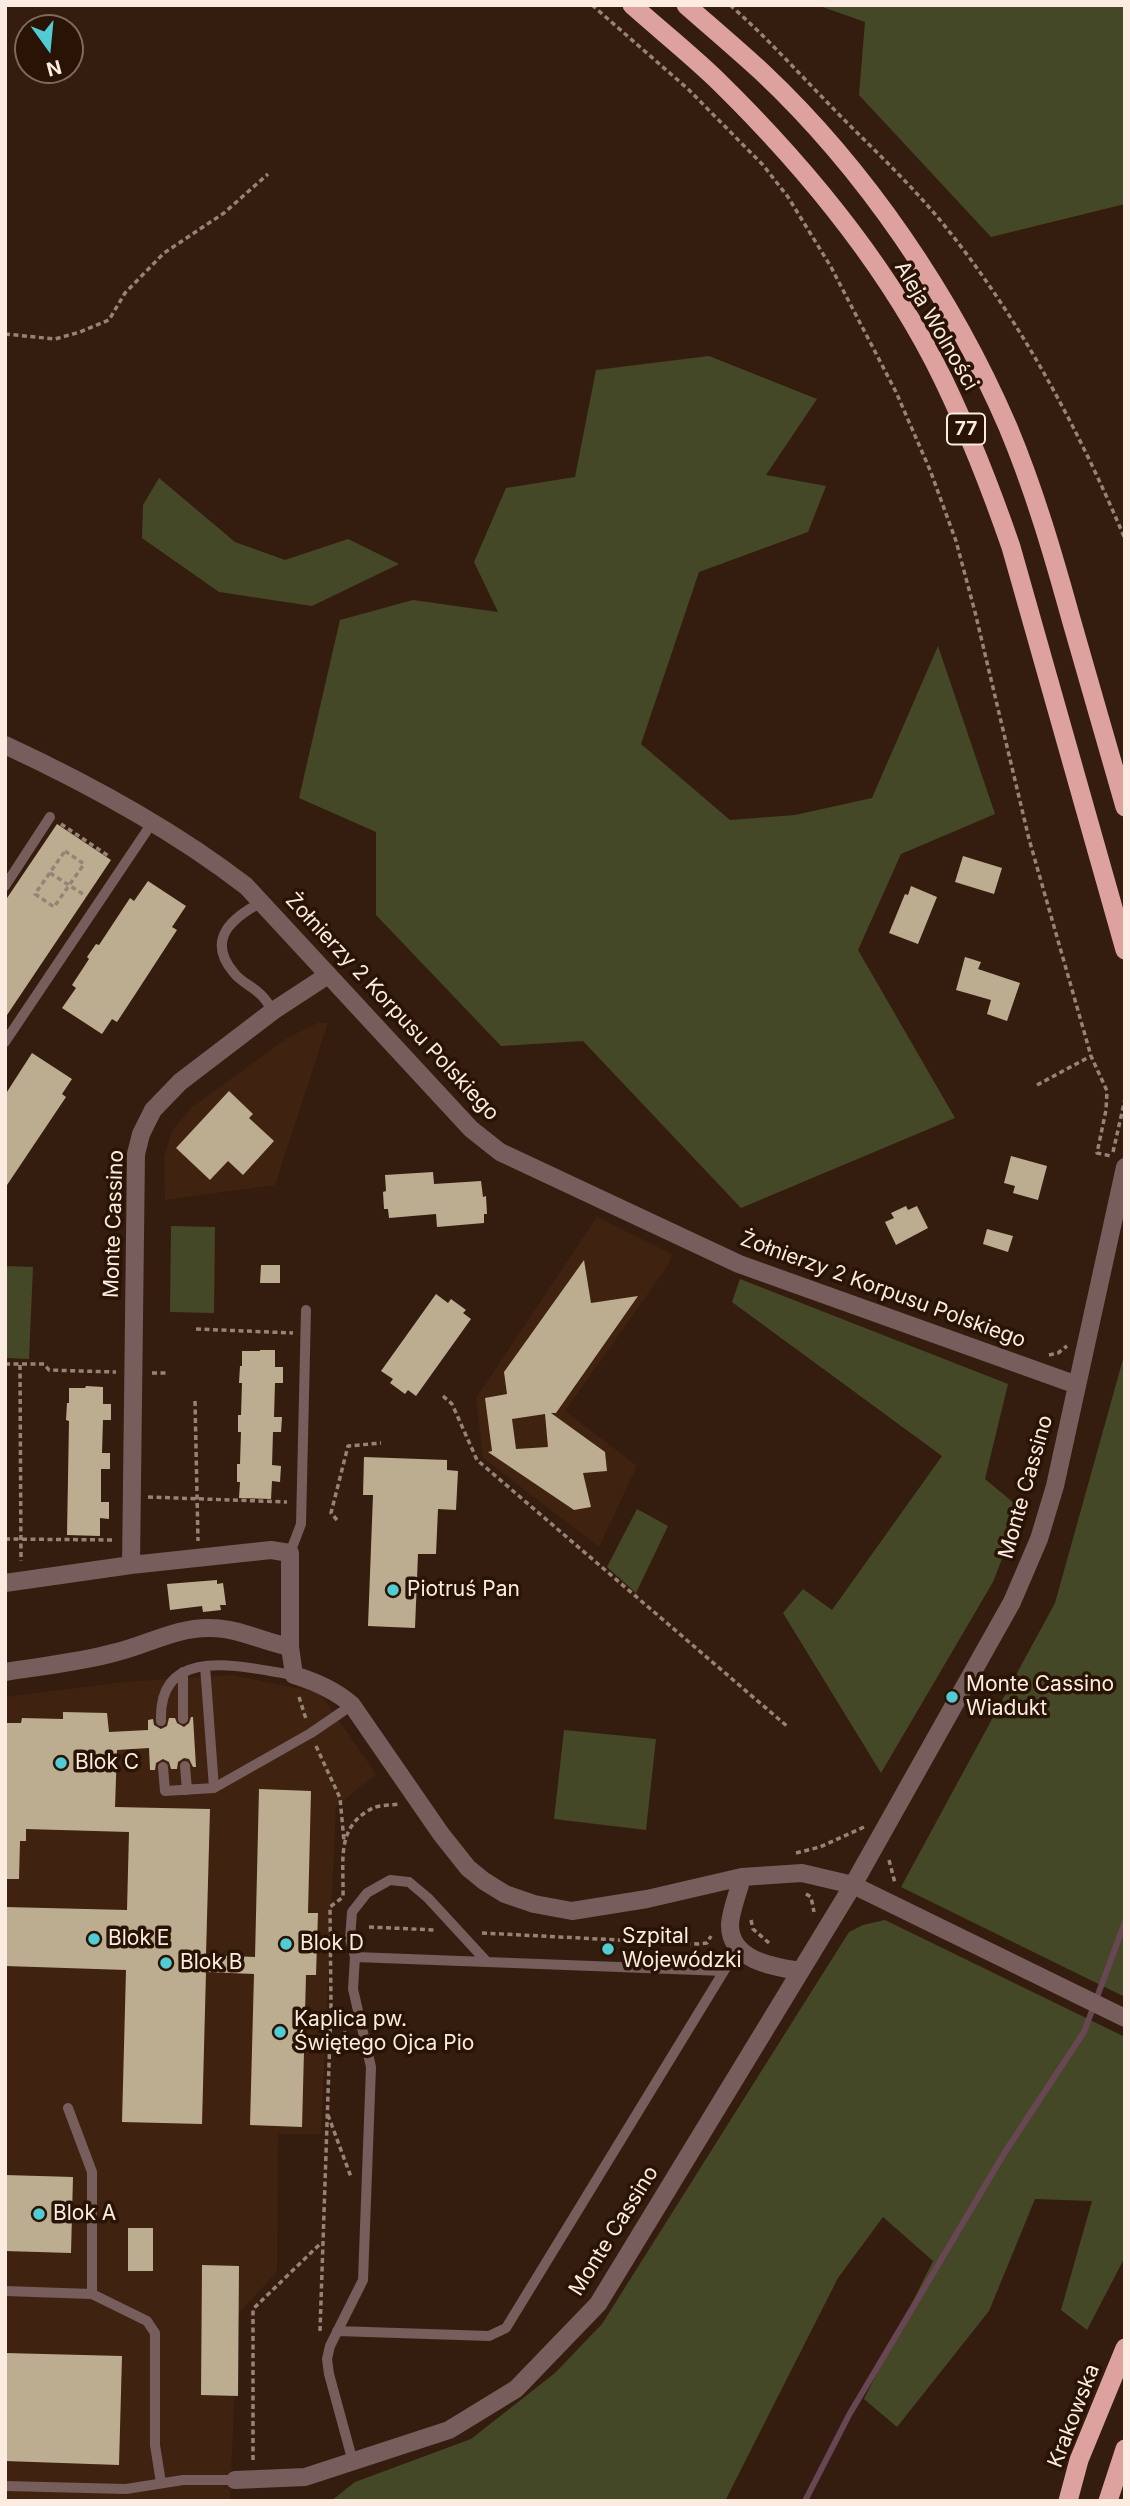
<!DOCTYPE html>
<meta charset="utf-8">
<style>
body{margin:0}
#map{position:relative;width:1130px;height:2506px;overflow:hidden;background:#341d0e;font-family:Inter,sans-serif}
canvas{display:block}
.frame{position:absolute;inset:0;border:7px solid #fbebe1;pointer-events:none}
.north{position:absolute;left:14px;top:14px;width:70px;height:70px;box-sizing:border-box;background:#291305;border:2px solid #7d695d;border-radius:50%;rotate:165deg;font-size:19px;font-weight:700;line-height:28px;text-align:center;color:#fbebe1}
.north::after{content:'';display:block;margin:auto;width:24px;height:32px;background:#51ccd5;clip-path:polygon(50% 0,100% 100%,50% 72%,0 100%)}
</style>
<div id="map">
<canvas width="1130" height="2506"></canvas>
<div class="frame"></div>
<div class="north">N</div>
</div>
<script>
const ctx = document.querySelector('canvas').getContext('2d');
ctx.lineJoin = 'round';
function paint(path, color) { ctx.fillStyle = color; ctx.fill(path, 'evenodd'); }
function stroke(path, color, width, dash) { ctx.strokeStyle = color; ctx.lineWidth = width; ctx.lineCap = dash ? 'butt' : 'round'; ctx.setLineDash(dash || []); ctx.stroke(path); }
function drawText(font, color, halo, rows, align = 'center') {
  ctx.font = font + ' Inter,sans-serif'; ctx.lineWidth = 7; ctx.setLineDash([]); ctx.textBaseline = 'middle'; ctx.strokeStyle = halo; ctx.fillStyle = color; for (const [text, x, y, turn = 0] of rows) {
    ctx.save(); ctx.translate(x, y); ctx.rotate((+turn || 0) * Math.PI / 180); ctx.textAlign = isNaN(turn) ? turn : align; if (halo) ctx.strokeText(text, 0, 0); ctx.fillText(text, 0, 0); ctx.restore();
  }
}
const built = new Path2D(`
 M317,1023H328L275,1185L165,1200L164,1157L172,1131L192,1107L286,1039Z
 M597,1217L672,1254L669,1264L565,1411L637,1466L599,1547L483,1458L476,1398Z
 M232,1675L320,1693L376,1774L336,1807L321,2134H278L277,2272L238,2314L230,2501H5V1697L124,1682Z`);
const green = new Path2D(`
 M817,5H1125V204L991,237L859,95L865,22Z
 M709,356L817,399L766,475L826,486L808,532L699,572L641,744L730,820L795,815L872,798L938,646L995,814L901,854L858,950L955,1118L741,1208L583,1041L501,1046L376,915V832L299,798L340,620L413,600L498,612L474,562L506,488L575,477L596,370Z
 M159,478L235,542L285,560L348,539L399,564L312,606L219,592L142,538L143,505Z
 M171,1226L215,1227L214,1313L170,1312Z
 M5,1266L33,1267L29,1359L5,1358Z
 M740,1279L1008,1384L985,1479L1021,1509L993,1582L881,1773L783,1613L803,1589L832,1610L942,1456L732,1302Z
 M1125,1352V1997L901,1887L1055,1603Z
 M637,1509L668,1526L636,1593L607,1567Z
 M564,1730L656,1739L646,1830L554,1819Z
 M885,1920L1125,2037V2257L1087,2330L1061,2310L1092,2201L1035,2199L989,2311L897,2427L864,2399L933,2261L883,2217L838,2278L725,2501H331L355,2482L471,2439L555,2373L602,2324L849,1932L863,1925Z`);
const stream = new Path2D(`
 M805,2501L849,2415L1005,2152L1084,2032L1125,1922`);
const building = new Path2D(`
 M57,824L111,860L5,1018V901Z
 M963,856L1002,868L994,894L955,882Z
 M148,881L186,906L172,927L177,930L138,990L117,1022L112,1019L102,1034L62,1008L76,988L72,985L89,959L87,957L96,944L99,945L130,898L134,901Z
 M911,886L937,897L918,944L889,933L905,894L908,895Z
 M965,957L981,962L978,969L1020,983L1007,1021L987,1014L991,1000L956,990Z
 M32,1053L72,1079L62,1094L66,1097L5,1188V1095Z
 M229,1091L253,1114L249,1118L274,1141L243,1175L228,1161L210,1180L176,1148Z
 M1011,1156L1047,1166L1038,1200L1013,1193L1015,1186L1004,1183Z
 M433,1172L434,1184L481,1181L483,1197L486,1196L487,1214H484V1223L437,1227L436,1214L389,1218L388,1209H384L383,1192L386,1191L385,1175Z
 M906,1206L908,1210L917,1206L928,1228L896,1245L885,1222L894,1218L891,1213Z
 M987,1229L1013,1236L1008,1252L983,1244Z
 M584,1260L591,1303L638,1296L556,1413H551L605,1452L607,1471L583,1473L591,1507L574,1510L488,1452L492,1451L485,1398L507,1394L504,1372ZM545,1414L548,1447L516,1449L512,1419Z
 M261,1265H280V1283H260Z
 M436,1294L448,1303L451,1299L466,1310L463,1313L471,1319L416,1396L408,1390L405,1394L390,1383L393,1379L381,1371Z
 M260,1350H275V1367H283V1383H275L274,1417H282L281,1432H273L272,1465L281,1466L280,1482L272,1481L271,1499L239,1498L240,1482H237V1464H240L241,1432H238V1415H241L242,1383H239L240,1366H242V1351H260Z
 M86,1386L103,1387V1404H111V1420H103L102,1453H110V1469H101V1502H109V1519L100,1518V1536L67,1535L69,1421L66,1420L67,1403H69V1388H85Z
 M364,1457L447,1460V1470L458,1471L456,1510L438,1509L436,1554H418L415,1628L368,1626L373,1495H363Z
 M217,1580V1584L223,1583L226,1605H220L221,1610L203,1612L202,1606L170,1610L167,1584Z
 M63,1712L107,1713L109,1732L148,1730V1720L153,1719L154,1725L161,1729L167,1726L169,1718H175L177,1723L184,1727L189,1723L191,1717H193L196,1767H193L189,1759L184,1758L178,1762L177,1769H171L169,1762L163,1759L156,1763L155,1770H150L149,1748L117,1750L115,1807L210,1809L206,1955L255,1957L259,1789L311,1791L308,1913H318L316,1975H306L302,2127L250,2125L254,1974L206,1972L202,2124L122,2122L126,1970L5,1966V1907L127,1910L129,1832L26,1829V1841H20L19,1879H5V1723H21L22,1718L63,1719Z
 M5,2175L73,2177L71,2253L5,2251Z
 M128,2228H153V2271H128Z
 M202,2265L239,2266L238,2396L201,2395Z
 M5,2353L122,2356L119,2465L5,2461Z`);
const path = new Path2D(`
 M592,5L688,89L763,165L788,197L831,267L896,392L930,470L956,541L975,612L1029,839L1091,1056L1107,1091L1106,1110L1097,1153L1111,1156
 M730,5C764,35 793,67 824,99C866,143 911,183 948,230C1021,321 1080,432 1125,539
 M5,334L55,339L80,332L109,320L125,293L164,253L224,213L268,174
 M61,824L110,857
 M65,851L84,864L54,907L35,894Z
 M50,873L86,896
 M1037,1085L1091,1056
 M1113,1152L1125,1099
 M196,1329L293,1333
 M1049,1355L1058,1353L1067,1346
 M5,1364H44L49,1370L116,1372
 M20,1365L21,1561
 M152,1373H169
 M443,1396L452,1404L477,1460L788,1727
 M195,1401L198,1541
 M148,1497L287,1502
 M337,1520L331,1513L348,1446L381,1443
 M5,1539L115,1540
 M299,1697L306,1719
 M316,1746L340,1798L344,1841
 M796,1853L820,1847L864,1827
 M889,1860L895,1883
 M806,1894L811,1897L814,1912
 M751,1920L753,1929L769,1943
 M369,1927L436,1930
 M482,1933L697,1944L707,1943L711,1936
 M332,2009L343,2027L347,2040
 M328,2115L351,2177
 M320,2331L331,2006L330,1907L343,1897C344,1861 335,1827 373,1808C380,1805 392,1805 400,1804
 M253,2460V2309L320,2244`);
const service = new Path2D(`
 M5,886L50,817
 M262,902C233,917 205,939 234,973C241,982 252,986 260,994C265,998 269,1005 273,1011
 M5,1042L152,823
 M290,1553L301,1524L306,1310
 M205,1666L214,1788
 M183,1719V1672
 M161,1721C158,1642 245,1668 294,1675
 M185,1766L187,1790
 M163,1767L165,1791L214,1788L311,1733L352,1705
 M355,1957L724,1971L738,1948
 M68,2108L92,2172V2294L147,2321L155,2333V2445L161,2483
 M5,2291L92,2294
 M337,2331L489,2336L506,2328L724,1971
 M353,2462L329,2374L327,2359L330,2346L363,2280L371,2067L353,1989L355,1957L350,1939L352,1912L367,1893L390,1880L409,1882L428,1898L487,1962
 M5,2486L126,2489L183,2480H235`);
const minor = new Path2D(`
 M5,745C89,784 172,829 246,886L471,1129L500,1152L739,1264L1077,1385
 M131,1565L136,1154L141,1134L153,1110L180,1082L273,1011L328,975
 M5,1583L131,1565L271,1550L290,1553V1647
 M5,1672C43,1666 81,1662 117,1652C149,1644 177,1627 211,1628C238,1628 264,1642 290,1647L294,1675C316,1682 335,1690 352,1705L441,1834L468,1868L484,1881L505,1894L534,1904L572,1911L647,1899L742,1877L802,1873L853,1885L1125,2018
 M742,1877C739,1891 731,1909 730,1924C729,1960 773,1967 800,1971
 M235,2480L305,2477L449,2430L516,2389L598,2304L853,1885L1012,1602L1039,1539L1055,1486L1125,1167`);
const trunk = new Path2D(`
 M632,5C660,30 689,53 716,79C805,166 888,266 943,379C969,433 991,489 1011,547L1125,950
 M686,5C711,27 737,49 762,72C865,169 952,297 1008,427C1034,489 1053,554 1071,619C1089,682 1107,744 1125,807
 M1068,2501L1079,2460L1125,2348
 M1108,2501L1125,2449`);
const markers = [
 [393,1590,7,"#51ccd5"],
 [952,1697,7,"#51ccd5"],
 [61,1763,7,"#51ccd5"],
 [94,1939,7,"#51ccd5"],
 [286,1944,7,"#51ccd5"],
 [608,1949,7,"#51ccd5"],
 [166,1963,7,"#51ccd5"],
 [280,2032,7,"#51ccd5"],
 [39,2214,7,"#51ccd5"]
];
const shields = [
 [966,429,38]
];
const shieldNames = [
 ["77",966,429]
];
const streetNames = [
 ["Aleja Wolności",936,326,60],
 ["Żołnierzy 2 Korpusu Polskiego",392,1007,47],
 ["Monte Cassino",114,1224,-88],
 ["Żołnierzy 2 Korpusu Polskiego",883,1290,20],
 ["Monte Cassino",1026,1487,-74],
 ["Monte Cassino",614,2231,-58],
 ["Krakowska",1074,2416,-69]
];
const poiNames = [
 ["Piotruś Pan",407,1590],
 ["Monte Cassino",966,1685],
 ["Wiadukt",966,1709],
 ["Blok C",75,1763],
 ["Szpital",622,1937],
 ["Wojewódzki",622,1961],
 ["Blok E",108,1939],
 ["Blok D",300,1944],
 ["Blok B",180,1963],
 ["Kaplica pw.",294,2020],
 ["Świętego Ojca Pio",294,2044],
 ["Blok A",53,2214]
];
paint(built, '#3f220f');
paint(green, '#454827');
stroke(stream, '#684653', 6);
paint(building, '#bdad90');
stroke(path, '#968276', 3.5, [5, 3.5]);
stroke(service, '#775d5b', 10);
stroke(minor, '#775d5b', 18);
stroke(trunk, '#dda29e', 19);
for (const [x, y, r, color] of markers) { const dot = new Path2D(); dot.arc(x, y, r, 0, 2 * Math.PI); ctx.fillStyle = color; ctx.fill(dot); stroke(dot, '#291305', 2.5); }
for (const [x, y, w] of shields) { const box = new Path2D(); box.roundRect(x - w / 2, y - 15.5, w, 31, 5); ctx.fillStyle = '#291305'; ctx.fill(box); stroke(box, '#fbebe1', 2); }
drawText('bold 19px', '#fbebe1', null, shieldNames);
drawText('21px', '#fbebe1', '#291305', streetNames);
drawText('21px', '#fbebe1', '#291305', poiNames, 'left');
</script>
